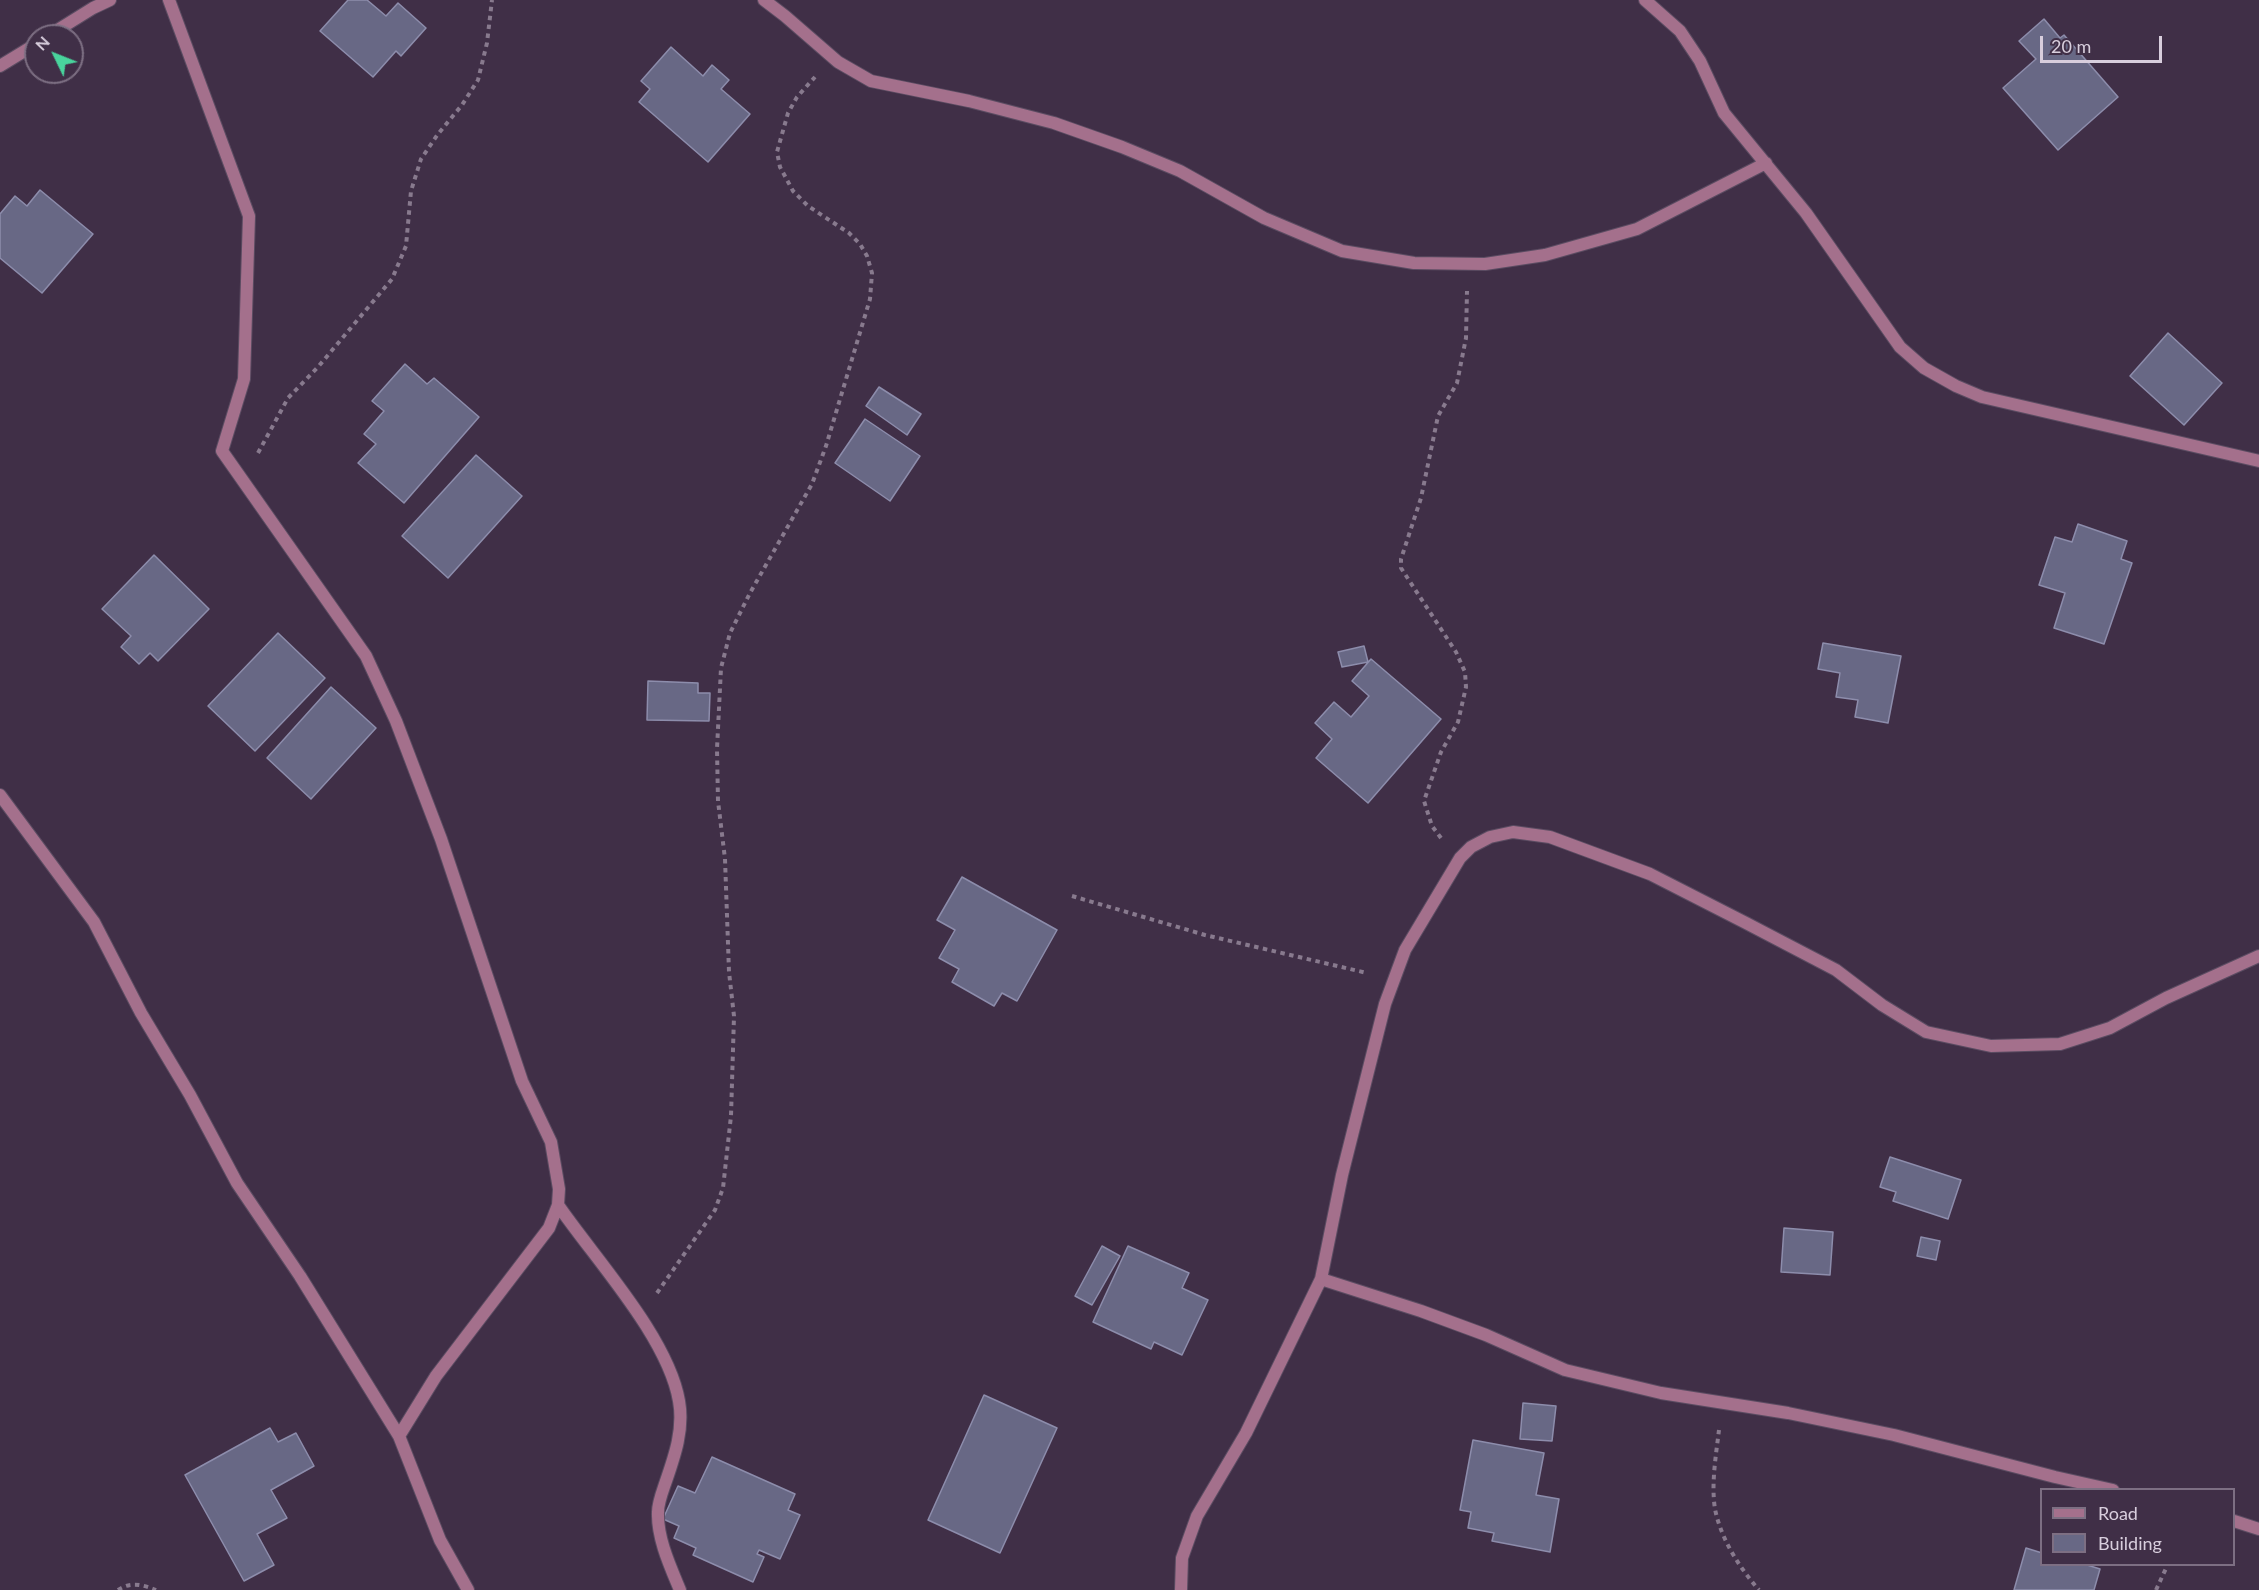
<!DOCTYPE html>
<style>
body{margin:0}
#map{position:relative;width:2259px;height:1590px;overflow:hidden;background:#402f47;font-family:Lato,sans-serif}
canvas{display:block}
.legend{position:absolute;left:2040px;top:1488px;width:195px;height:78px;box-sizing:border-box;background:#402f47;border:2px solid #7d6f83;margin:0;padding:8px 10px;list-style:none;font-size:18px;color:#d8cedd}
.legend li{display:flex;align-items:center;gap:12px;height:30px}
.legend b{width:30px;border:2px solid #7d6f83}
.north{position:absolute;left:24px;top:24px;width:60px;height:60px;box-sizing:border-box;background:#402f47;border:2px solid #7d6f83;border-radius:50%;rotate:313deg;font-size:16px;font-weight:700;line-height:24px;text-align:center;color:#d8cedd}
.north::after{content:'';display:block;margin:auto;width:21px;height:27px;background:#49d49d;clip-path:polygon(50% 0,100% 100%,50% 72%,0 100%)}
.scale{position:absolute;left:2040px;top:36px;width:122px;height:27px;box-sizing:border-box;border:3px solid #d8cedd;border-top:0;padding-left:8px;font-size:18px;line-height:21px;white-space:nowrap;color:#d8cedd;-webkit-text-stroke:4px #402f47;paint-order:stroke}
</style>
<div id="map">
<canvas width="2259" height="1590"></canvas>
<ul class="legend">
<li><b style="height:8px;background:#a4708c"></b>Road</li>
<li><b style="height:16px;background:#686885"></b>Building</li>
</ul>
<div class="north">N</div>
<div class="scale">20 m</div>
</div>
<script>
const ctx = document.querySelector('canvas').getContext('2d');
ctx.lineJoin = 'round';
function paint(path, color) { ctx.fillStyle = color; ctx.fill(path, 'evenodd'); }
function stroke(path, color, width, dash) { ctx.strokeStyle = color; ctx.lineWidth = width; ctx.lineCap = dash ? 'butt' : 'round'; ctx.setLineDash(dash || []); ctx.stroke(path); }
const building = new Path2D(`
 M348,0H367L386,16L398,3L426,28L401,56L396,51L373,77L320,31Z
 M2044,19L2060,38L2064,35L2118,97L2058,150L2003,88L2036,59L2019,41Z
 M671,47L703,76L712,65L729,80L721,89L750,114L708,162L639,102L650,89L641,81Z
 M40,190L93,234L42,293L0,258V214L15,196L27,206Z
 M2168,333L2222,383L2184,425L2130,376Z
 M405,364L427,384L434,378L479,417L404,503L358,463L376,444L364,434L384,411L372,401Z
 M879,387L921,414L907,435L866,406Z
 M865,419L920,456L890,501L835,463Z
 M476,455L522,496L448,578L402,536Z
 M2078,524L2127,541L2121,559L2132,563L2104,644L2054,628L2065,593L2039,585L2055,537L2072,542Z
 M154,555L209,609L158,661L150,653L139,664L121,647L131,636L102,609Z
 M278,633L325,678L255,751L208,706Z
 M1823,643L1901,656L1888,723L1855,717L1858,700L1836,697L1840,673L1818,669Z
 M1364,646L1368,662L1342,667L1338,652Z
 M1371,659L1441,719L1368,803L1316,758L1332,739L1315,723L1334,702L1351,717L1369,696L1352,681Z
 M648,681L698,683V693H710L709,721L647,720Z
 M331,687L376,728L311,799L267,758Z
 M962,877L1057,930L1017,1001L1002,993L994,1006L952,982L959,969L939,958L955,930L937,920Z
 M1890,1157L1961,1180L1948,1219L1893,1201L1896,1192L1880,1187Z
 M1784,1228L1833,1232L1830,1275L1781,1272Z
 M1921,1237L1940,1241L1936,1260L1917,1256Z
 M1102,1246L1120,1256L1092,1305L1075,1296Z
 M1128,1246L1189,1273L1182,1288L1208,1300L1182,1355L1154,1342L1151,1349L1093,1322Z
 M984,1395L1057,1428L1000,1553L928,1520Z
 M1523,1403L1556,1406L1552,1441L1520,1439Z
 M270,1428L278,1442L296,1433L314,1466L271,1490L287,1518L257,1534L274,1565L244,1581L185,1475Z
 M1473,1440L1544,1453L1536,1495L1559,1499L1550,1552L1492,1541L1494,1533L1468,1528L1471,1512L1460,1510Z
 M712,1457L795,1494L788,1510L800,1515L780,1559L759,1550L757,1554L764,1557L753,1582L693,1555L696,1548L674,1538L679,1526L663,1519L678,1486L695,1493Z
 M2026,1548L2042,1553V1564H2084L2100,1569L2094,1590H2014Z`);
const path = new Path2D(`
 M258,453L288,398L318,367L392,279L406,246L411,191L421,159L438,134L462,105L478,80L487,43L492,0
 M1441,838L1432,826L1424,801L1441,752L1458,722L1466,687L1465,672L1456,652L1401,568V559L1421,498L1438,416L1457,383L1466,338L1467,291
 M1072,896L1205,935L1367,973
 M657,1293L715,1210L723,1188L731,1116L734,1016L729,972L725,859L718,801L717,749L721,668L730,633L750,593L812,484L826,446L870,299L872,273L867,256L860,244L849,233L808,206L793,191L780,167L777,152L788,113L797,97L815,77
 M1719,1430C1716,1455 1711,1484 1715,1509C1721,1539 1739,1567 1759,1590
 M118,1590C131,1581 143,1585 156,1590
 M2156,1590L2168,1564`);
const minor = new Path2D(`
 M169,0L249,216L244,379L222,451L366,656L396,721L441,839L522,1081L551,1142L559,1189L558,1205L549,1228L436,1376L399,1436
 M764,0L785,16L838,62L871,81L969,101L1054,123L1122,147L1180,171L1264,218L1342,251L1414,263L1485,264L1545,255L1637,229L1766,163
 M1645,0L1680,31L1700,61L1724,113L1806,213L1900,347L1924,368L1956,386L1982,397L2259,461
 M48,36L93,8L110,0
 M0,66L36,44
 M0,795L94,922L141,1013L190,1095L237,1183L300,1276L399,1436L440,1540L468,1590
 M558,1205C595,1259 668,1337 679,1401C684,1429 675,1455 666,1481C663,1490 658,1502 658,1512C657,1538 670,1566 680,1590
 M1321,1279L1421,1311L1486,1335L1565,1370L1661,1393L1788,1413L1894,1435L2055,1477L2113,1490
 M2234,1521L2259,1529
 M1181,1590L1182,1558L1197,1516L1246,1433L1321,1279L1342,1175L1385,1004L1405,950L1460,858L1471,847L1490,837L1513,832L1550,837L1650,874L1746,923L1836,970L1882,1005L1926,1032L1991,1046L2060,1044L2110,1028L2166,998L2259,956`);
paint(building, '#686885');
stroke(building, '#8d8dac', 1.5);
stroke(minor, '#5b4c62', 14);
stroke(path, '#887a8e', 4, [4.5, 4.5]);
stroke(minor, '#a4708c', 12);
</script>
